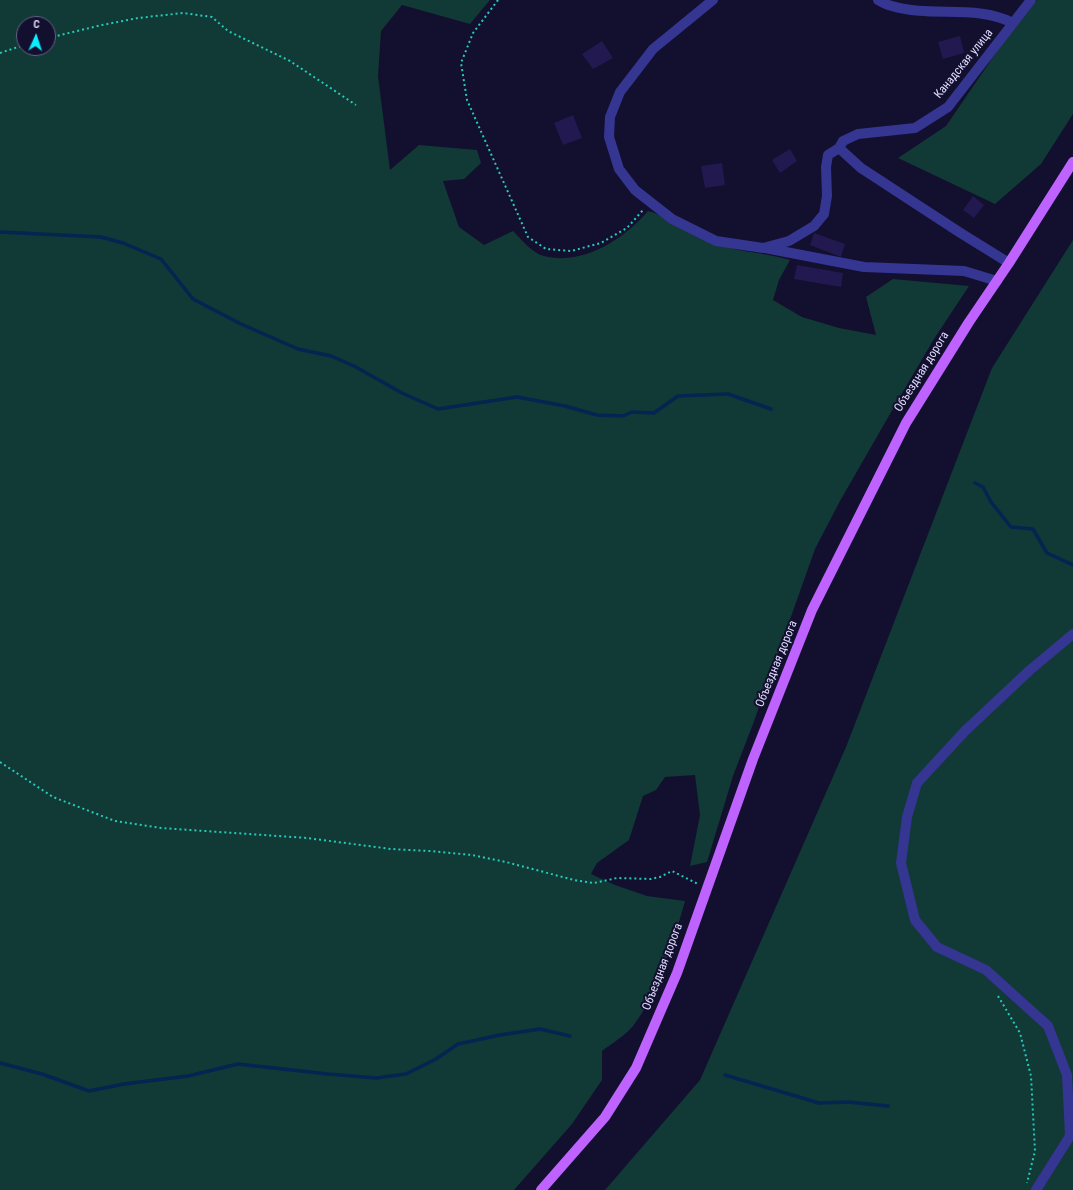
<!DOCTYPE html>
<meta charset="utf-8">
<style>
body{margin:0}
#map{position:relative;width:1073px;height:1190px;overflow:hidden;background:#130f2e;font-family:"Roboto Condensed",sans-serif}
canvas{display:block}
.north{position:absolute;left:16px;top:16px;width:40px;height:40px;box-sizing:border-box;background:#130f2e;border:1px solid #656182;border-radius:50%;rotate:3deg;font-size:11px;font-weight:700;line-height:16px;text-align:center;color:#dfdcff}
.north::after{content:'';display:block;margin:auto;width:14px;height:18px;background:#08f0ff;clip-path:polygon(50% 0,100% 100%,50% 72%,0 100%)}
</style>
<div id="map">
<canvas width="1073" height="1190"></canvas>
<div class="north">С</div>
</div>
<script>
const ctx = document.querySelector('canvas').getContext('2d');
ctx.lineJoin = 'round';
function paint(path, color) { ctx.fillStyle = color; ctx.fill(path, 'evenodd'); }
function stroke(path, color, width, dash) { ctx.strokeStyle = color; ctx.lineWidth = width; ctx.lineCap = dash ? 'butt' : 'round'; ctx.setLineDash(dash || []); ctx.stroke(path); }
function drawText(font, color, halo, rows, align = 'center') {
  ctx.font = font + ' "Roboto Condensed",sans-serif'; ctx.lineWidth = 4; ctx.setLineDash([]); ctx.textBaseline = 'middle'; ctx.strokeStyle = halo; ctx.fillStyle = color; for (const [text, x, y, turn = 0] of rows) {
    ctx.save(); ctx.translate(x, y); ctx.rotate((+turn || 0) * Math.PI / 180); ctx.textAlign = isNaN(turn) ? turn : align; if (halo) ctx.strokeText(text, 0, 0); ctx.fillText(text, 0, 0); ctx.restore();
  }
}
const green = new Path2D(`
 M0,0H490L470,24L402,5L381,31L378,76L390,170L419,145L477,150L481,163L464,179L443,181L459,227L484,245L513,231C521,239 532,253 544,256C583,266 624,239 648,211C660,214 670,222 681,228C691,234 703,239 715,243C739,253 765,252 790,260L779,280L773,300L802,317L839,328L876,335L866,297L893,279L969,286L934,339L894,407L840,501L815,549L753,724L733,776L707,862L690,866L700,815L695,775L665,777L656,790L643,796L629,840L597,863L591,874L615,885L647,896L685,901C673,943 660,991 633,1026C626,1035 611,1044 602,1051V1080L572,1124L514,1190H0ZM24,24H48V48H24Z
 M1037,0H1073V114L1041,164L995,204L898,158L946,126L1000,47Z
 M1073,240V1190H605L700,1080L846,747L992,368Z`);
const stream = new Path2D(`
 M0,232L101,237L123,243L161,259L193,299L241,324L298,349L331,356L354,366L402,393L438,409L517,397L565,406L597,415L623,416L632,412L654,413L678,396L728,394L771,409
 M975,483L983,487L991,502L1011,527L1033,529L1047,553L1073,565
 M0,1063L42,1074L89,1091L124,1084L188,1076L238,1064L328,1074L376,1078L406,1074L436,1059L458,1044L500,1035L540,1029L570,1036
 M725,1075L819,1103L848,1102L888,1106`);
const building = new Path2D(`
 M960,36L964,53L943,59L938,42Z
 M602,41L613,58L593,69L582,54Z
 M573,115L582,138L563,145L554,123Z
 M790,149L797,161L780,173L772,160Z
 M722,163L725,185L705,188L701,166Z
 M973,196L984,205L974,218L963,210Z
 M814,233L845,244L841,257L810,245Z
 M797,265L843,273L841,287L794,279Z`);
const path = new Path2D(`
 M498,0L473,33L461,63L467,100L528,237L546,249L571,251L601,243L627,228L643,210
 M48,38L102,25L138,18L183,13L212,17L228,31L290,61L356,105
 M0,53L24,45
 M0,762L53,797L115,821L161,828L307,838L391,849L430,851L472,855L506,862L574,880L594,883L617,878L651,879L660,877L672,871L698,884
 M998,996L1020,1033L1031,1076L1035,1151L1027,1183`);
const minor = new Path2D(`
 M713,0L653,49L620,92L610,117L609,137L619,169L635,190L672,219L716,241L763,248L789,241L814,226L824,214L827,196L826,167L828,155L839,148
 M878,0C882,2 887,5 892,6C931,18 976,4 1013,23
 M765,248L864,267L964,271L997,281
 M1009,263L959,232L861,168L839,148L843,141L858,134L915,128L948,107L1031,0
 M1036,1190L1070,1136L1067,1075L1048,1026L986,970L937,947L915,920L901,863L907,817L917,783L965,731L1030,670L1073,634`);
const major = new Path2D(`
 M541,1190L605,1117L636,1068L677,973L753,759L812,610L906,423L969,322L1009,263L1073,162`);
const streetNames = [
 ["Канадская улица",964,64,-51],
 ["Объездная дорога",922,372,-58],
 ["Объездная дорога",777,664,-68],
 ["Объездная дорога",663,967,-69]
];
paint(green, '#113936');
stroke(stream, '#052451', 3.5);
paint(building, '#221951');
stroke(path, '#23ccbb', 2, [2, 3]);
stroke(minor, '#353592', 10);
stroke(major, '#be63ff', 10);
drawText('12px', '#dfdcff', '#130f2e', streetNames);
</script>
